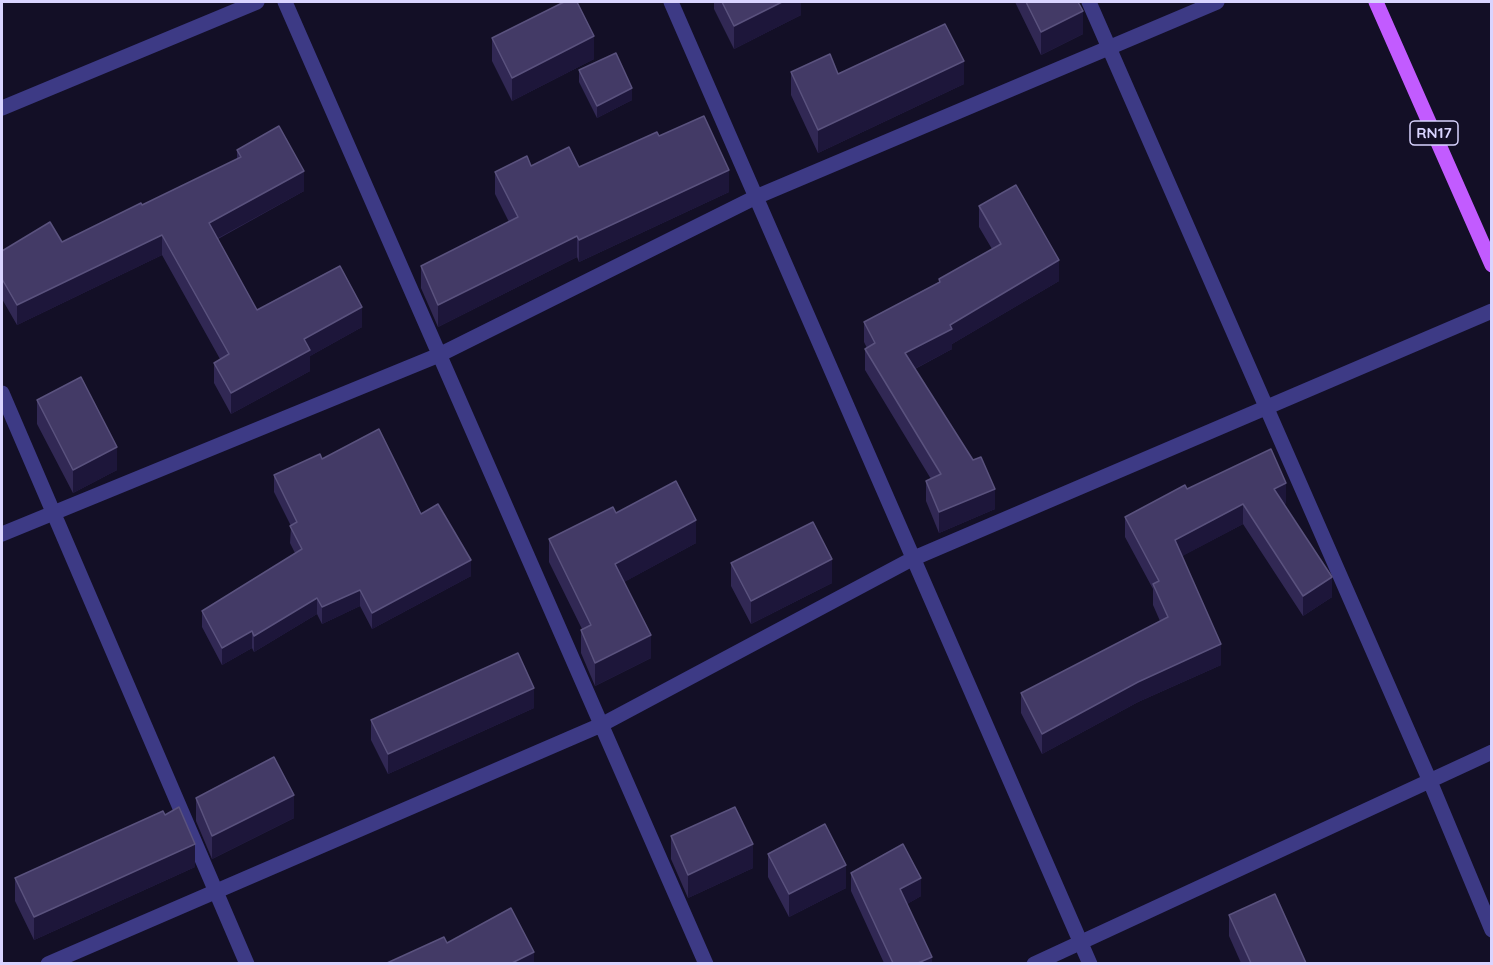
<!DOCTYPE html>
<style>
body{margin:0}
#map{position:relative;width:1493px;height:965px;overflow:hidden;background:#130f26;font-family:Quicksand,sans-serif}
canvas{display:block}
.frame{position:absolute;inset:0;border:3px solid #d9d4ff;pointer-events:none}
</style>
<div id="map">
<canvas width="1493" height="965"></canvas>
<div class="frame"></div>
</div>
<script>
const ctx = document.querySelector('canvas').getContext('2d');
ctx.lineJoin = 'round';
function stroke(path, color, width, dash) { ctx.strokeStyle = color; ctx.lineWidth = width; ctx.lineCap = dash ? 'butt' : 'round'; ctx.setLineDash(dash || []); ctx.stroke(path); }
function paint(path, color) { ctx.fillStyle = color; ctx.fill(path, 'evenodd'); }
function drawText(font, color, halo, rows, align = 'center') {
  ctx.font = font + ' Quicksand,sans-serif'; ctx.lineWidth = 4.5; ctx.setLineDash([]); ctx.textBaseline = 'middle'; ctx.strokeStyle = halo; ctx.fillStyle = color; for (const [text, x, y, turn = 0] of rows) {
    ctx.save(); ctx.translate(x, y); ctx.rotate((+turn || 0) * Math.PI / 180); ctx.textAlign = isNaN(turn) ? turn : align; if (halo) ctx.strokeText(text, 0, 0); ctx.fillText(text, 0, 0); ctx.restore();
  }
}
const minor = new Path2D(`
 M285,2L706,964
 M671,2L1090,964
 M1089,2L1429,779L1492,930
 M2,108L257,2
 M2,393L247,964
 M2,534L439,355L756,197L1217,2
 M48,964L601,725L912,559L1492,311
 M1034,964L1492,752`);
const primary = new Path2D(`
 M1376,2L1492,265`);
const wall = new Path2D(`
 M714,2H801V15L734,49L714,9Z
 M1015,2H1078L1083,34L1041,55Z
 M492,38L594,59L512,101L492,61Z
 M579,70L632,100L597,118L579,82Z
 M791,72L838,74L964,84L818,153L791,95Z
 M659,136L729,192L579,262L577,257L438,327L421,288V266L509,222L495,194V172L531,166L579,167Z
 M237,150L304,191L218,239L257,310L362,327L310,356V371L231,414L214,383V363L220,359L162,255L17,325L2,299V251L62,242L142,205L237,159Z
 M979,206L1059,281L952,344V349L915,369L995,509L939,533L926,501V481L931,479L865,370V349L867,348L864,342V322L939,282V279L992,249L979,227Z
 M37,400L117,470L73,493L37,424Z
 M322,459L421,514L471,576L372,629L360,606L322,624L317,614L254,652L252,648L222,665L202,627V611L295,553L290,543L291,526L274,492V475Z
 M1187,489L1286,503L1284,504L1332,597L1303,616L1243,524L1182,556L1221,665L1138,702L1042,754L1021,713V693L1160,621L1153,605V589L1125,537V517Z
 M616,513L696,543L624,582L651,658L595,686L581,653V630L582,629L549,562V539Z
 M731,563L832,583L751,624L731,586Z
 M534,708L388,774L371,740V720Z
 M1491,792V820L1490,816V793Z
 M196,798L294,818L212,859L196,821Z
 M671,836L753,868L688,898L671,859Z
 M768,854L846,888L789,917L768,877Z
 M195,867L34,940L15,901V878Z
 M851,873L921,896L907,904L932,963H884L851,891Z
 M1229,915L1306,963H1241L1229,936Z`);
const shadedWall = new Path2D(`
 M782,2H801V15L734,49V26Z
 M1083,11V34L1041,55V32Z
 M594,36V59L512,101V78Z
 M964,61V84L818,153V130Z
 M632,88V100L597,118V106Z
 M729,170V192L579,262V240Z
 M304,171V191L209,243V223Z
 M162,235V255L17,325V305Z
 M577,236V257L438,327V305Z
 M1059,260V281L952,344V349L905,374V353L950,325Z
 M362,307V327L310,356V371L231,414V393L304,339Z
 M117,447V470L73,493V470Z
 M1286,483V503L1274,509V489Z
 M995,489V509L939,533V512Z
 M1243,504V524L1175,560V540Z
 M696,520V543L615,587V564Z
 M832,559V583L751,624V601Z
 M471,560V576L372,629V613Z
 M1332,577V597L1303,616V596Z
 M360,590V606L322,624V607Z
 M317,598V614L254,652V636Z
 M252,631V648L222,665V648Z
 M651,635V658L595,686V663Z
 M1221,644V665L1138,702L1042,754V734L1138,682Z
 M534,688V708L388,774V754Z
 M294,795V818L212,859V836Z
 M195,844V867L34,940V917Z
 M753,844V868L688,898V875Z
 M846,865V888L789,917V894Z
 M921,878V896L900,908V889Z
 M534,952V963H512Z
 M932,957V963H918Z`);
const building = new Path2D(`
 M564,2H577L594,36L512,78L492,38Z
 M722,2H782L734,26Z
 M1026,2H1078L1083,11L1041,32Z
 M945,24L964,61L818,130L791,72L830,54L838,74Z
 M616,53L632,88L597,106L579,70Z
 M704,116L729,170L579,240L577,236L438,305L421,266L518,217L495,172L527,156L531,166L569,147L579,167L657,132L659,136Z
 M279,126L304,171L209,223L257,310L340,266L362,307L304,339L310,350L231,393L214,363L229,354L162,235L17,305L2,279V251L50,222L62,242L141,203L142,205L241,157L237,150Z
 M1016,185L1059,260L950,325L952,329L905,353L973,460L981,457L995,489L939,512L926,481L941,474L865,349L875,343L864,322L940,282L939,279L1001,244L979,206Z
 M81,377L117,447L73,470L37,400Z
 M379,429L421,514L438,504L471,560L372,613L360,590L322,607L317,598L254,636L252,631L222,648L202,611L302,549L290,526L297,522L274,475L320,454L322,459Z
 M1271,449L1286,483L1274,489L1332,577L1303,596L1243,504L1175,540L1221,644L1138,682L1042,734L1021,693L1168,617L1153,584L1159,581L1125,517L1185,485L1187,489Z
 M676,481L696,520L615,564L651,635L595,663L581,630L591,625L549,539L613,507L616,513Z
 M813,522L832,559L751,601L731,563Z
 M518,653L534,688L388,754L371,720Z
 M274,757L294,795L212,836L196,798Z
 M179,807L195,844L34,917L15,878L163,811L165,815Z
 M735,807L753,844L688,875L671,836Z
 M825,824L846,865L789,894L768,854Z
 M903,844L921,878L900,889L932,957L918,963H893L851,873Z
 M1275,894L1306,963H1251L1229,915Z
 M511,908L534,952L512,963H387L444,937L447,943Z`);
const shields = [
 [1434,133,48]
];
const shieldNames = [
 ["RN17",1434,133]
];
stroke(minor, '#3d3a85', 15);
stroke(primary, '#c25bff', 15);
paint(wall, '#312854');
paint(shadedWall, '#1d163a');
paint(building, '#433a66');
stroke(building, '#5a527e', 1.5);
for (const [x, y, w] of shields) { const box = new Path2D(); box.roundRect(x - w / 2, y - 12, w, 24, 4.5); ctx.fillStyle = '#130f26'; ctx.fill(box); stroke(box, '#d9d4ff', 1.5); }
drawText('bold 15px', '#d9d4ff', null, shieldNames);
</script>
